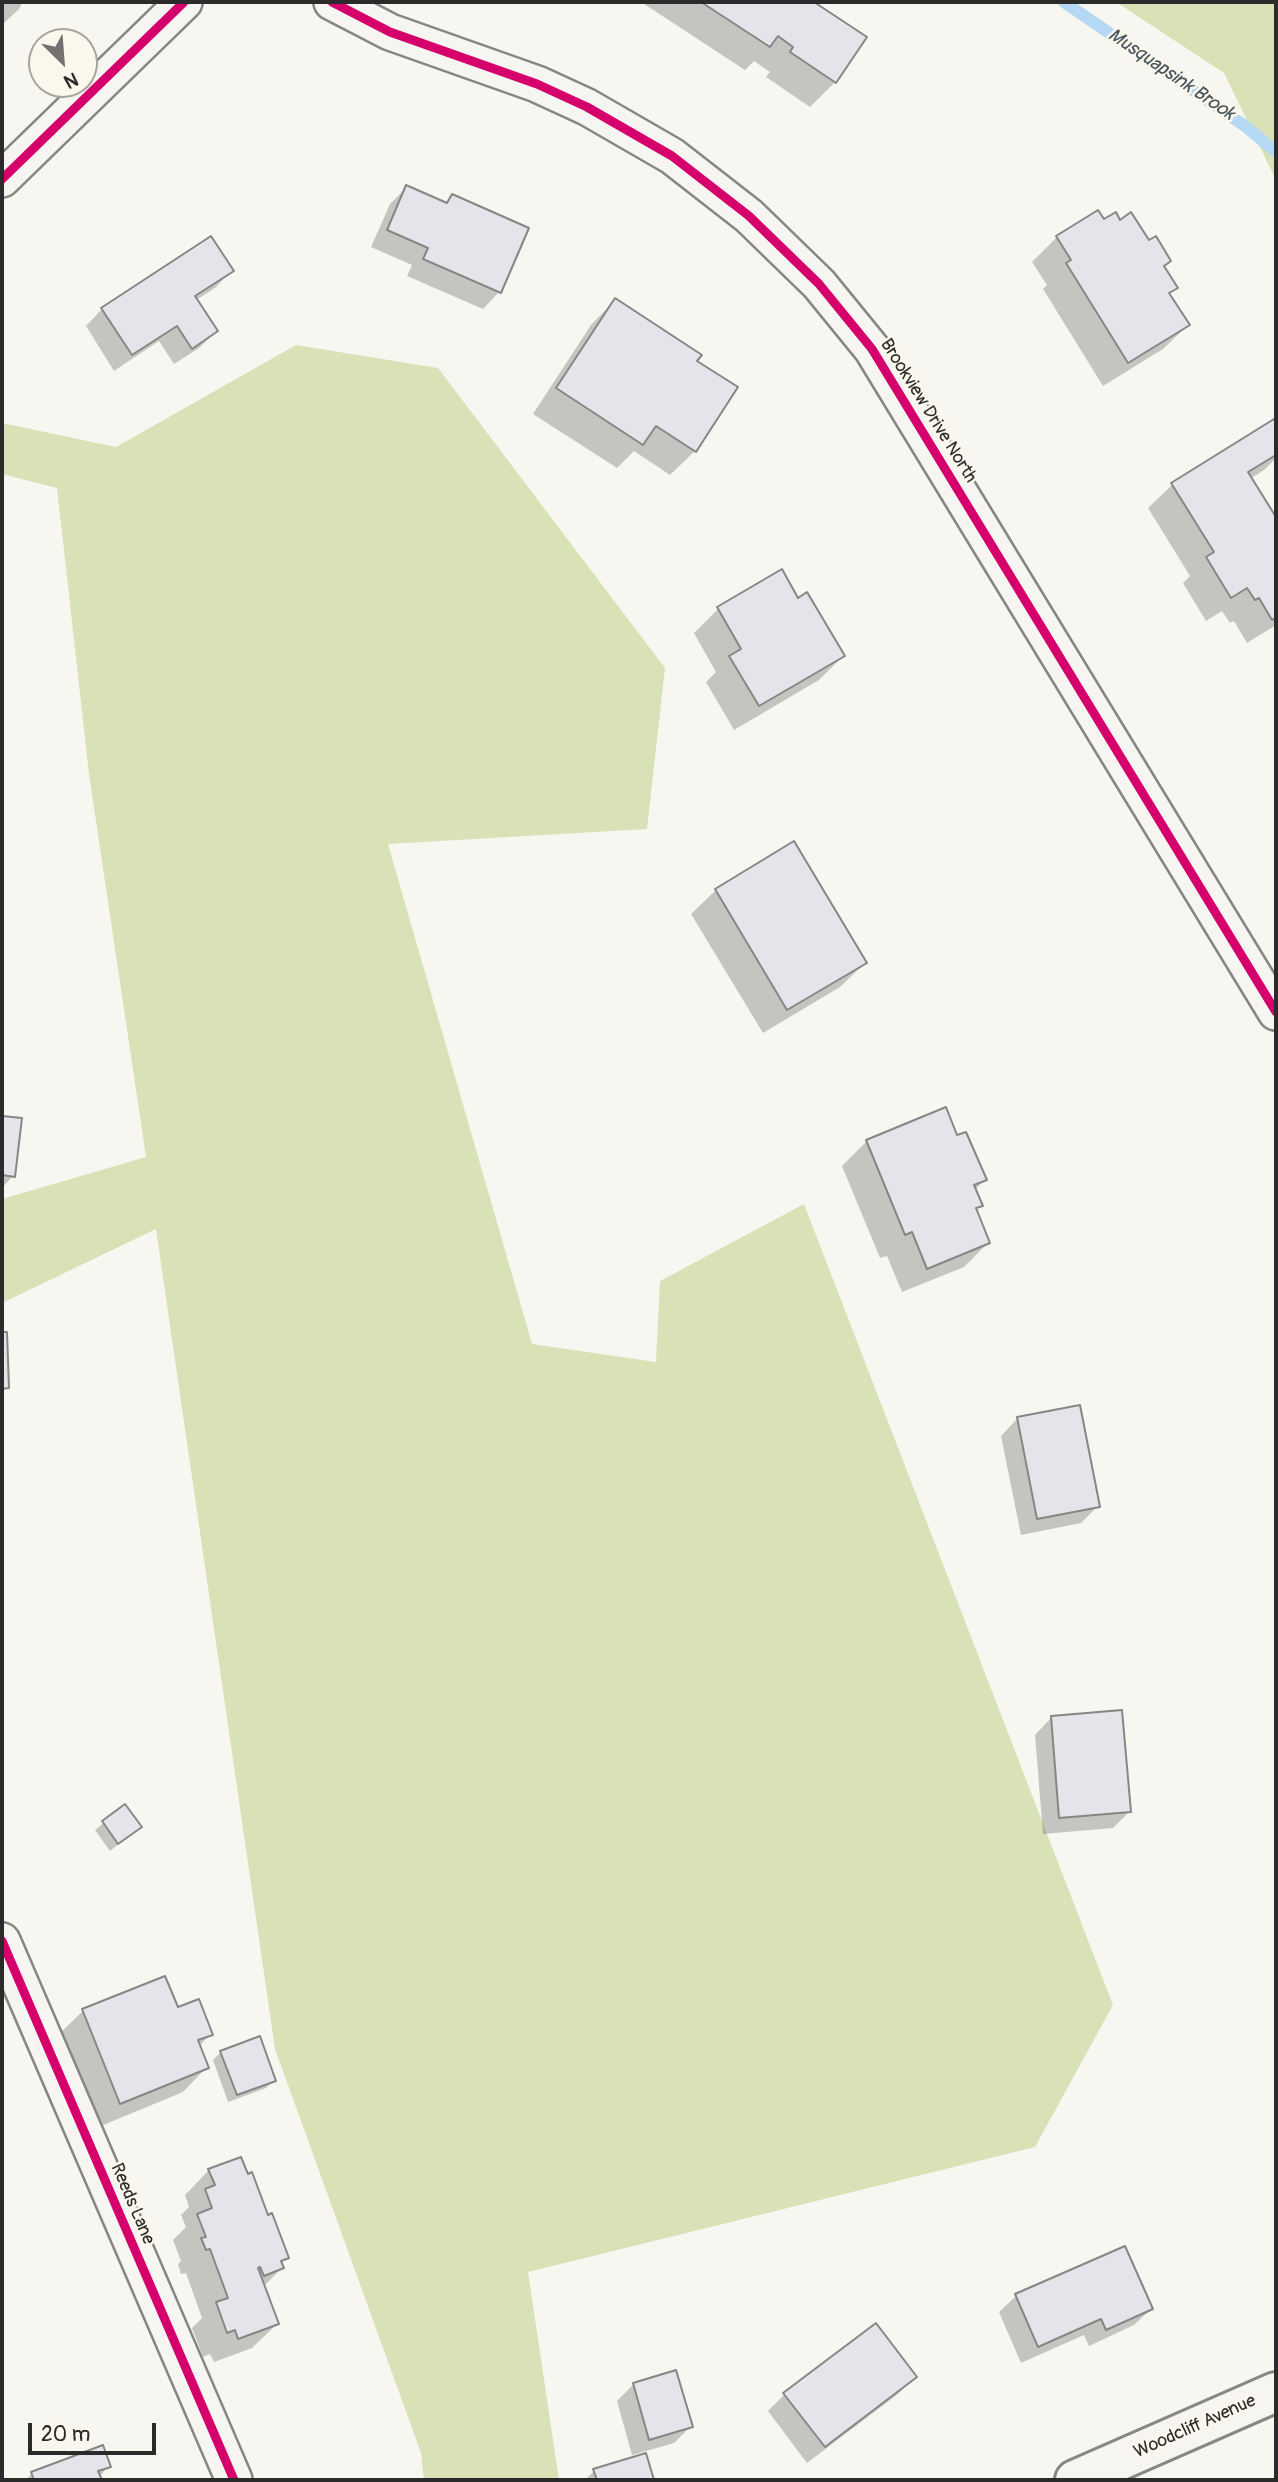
<!DOCTYPE html>
<style>
body{margin:0}
#map{position:relative;width:1278px;height:2482px;overflow:hidden;background:#f8f6f0;font-family:Pangolin,sans-serif}
canvas{display:block}
.frame{position:absolute;inset:0;border:4px solid #2b2b2b;pointer-events:none}
.north{position:absolute;left:28px;top:28px;width:70px;height:70px;box-sizing:border-box;background:#fbf7ec;border:2px solid #a8a59f;border-radius:50%;rotate:155deg;font-size:19px;font-weight:700;line-height:28px;text-align:center;color:#2b2b2b}
.north::after{content:'';display:block;margin:auto;width:24px;height:32px;background:#737270;clip-path:polygon(50% 0,100% 100%,50% 72%,0 100%)}
.scale{position:absolute;left:28px;top:2423px;width:128px;height:32px;box-sizing:border-box;border:4px solid #2b2b2b;border-top:0;padding-left:9px;font-size:21px;line-height:24px;white-space:nowrap;color:#2b2b2b;-webkit-text-stroke:5px #fbf7ec;paint-order:stroke}
</style>
<div id="map">
<canvas width="1278" height="2482"></canvas>
<div class="frame"></div>
<div class="north">N</div>
<div class="scale">20 m</div>
</div>
<script>
const ctx = document.querySelector('canvas').getContext('2d');
ctx.lineJoin = 'round';
function paint(path, color) { ctx.fillStyle = color; ctx.fill(path, 'evenodd'); }
function stroke(path, color, width, dash) { ctx.strokeStyle = color; ctx.lineWidth = width; ctx.lineCap = dash ? 'butt' : 'round'; ctx.setLineDash(dash || []); ctx.stroke(path); }
function drawText(font, color, halo, rows, align = 'center') {
  ctx.font = font + ' Pangolin,sans-serif'; ctx.lineWidth = 5; ctx.setLineDash([]); ctx.textBaseline = 'middle'; ctx.strokeStyle = halo; ctx.fillStyle = color; for (const [text, x, y, turn = 0] of rows) {
    ctx.save(); ctx.translate(x, y); ctx.rotate((+turn || 0) * Math.PI / 180); ctx.textAlign = isNaN(turn) ? turn : align; if (halo) ctx.strokeText(text, 0, 0); ctx.fillText(text, 0, 0); ctx.restore();
  }
}
const green = new Path2D(`
 M1116,2H1276V180L1224,73Z
 M296,345L438,368L665,668L647,829L388,844L532,1344L656,1362L660,1281L804,1204L1113,2005L1035,2147L528,2272L559,2480H424L421,2453L275,2049L156,1229L2,1303V1199L146,1157L89,774L57,488L2,474V423L116,447Z`);
const shadow = new Path2D(`
 M2,2H22L20,8L3,24Z
 M641,2H811L865,37L835,82L810,107L766,77L770,72L754,61L745,70Z
 M407,187L445,204L452,196L527,229L499,292L483,309L407,276L412,265L371,247L390,204Z
 M1103,221L1119,222L1163,267L1176,288L1169,295L1188,325L1163,349L1103,386L1043,289L1047,285L1032,262L1057,237Z
 M231,271L215,288L196,300L216,331L199,348L174,364L159,341L114,371L86,326L102,309Z
 M615,300L695,362V451L670,475L634,451L617,468L533,414L591,325Z
 M1273,422L1276,427V458L1264,470L1250,479L1276,521V625L1247,643L1234,621L1230,623L1222,611L1206,621L1183,583L1190,576L1148,508L1173,484Z
 M798,600L843,656L819,680L734,730L706,682L716,672L694,633L718,609Z
 M716,890L865,963L840,987L763,1033L691,914Z
 M2,1118L20,1119L13,1176L2,1188Z
 M867,1141L984,1180L975,1190L981,1205L975,1211L988,1243L964,1267L902,1292L887,1256L880,1258L842,1166Z
 M1017,1419L1098,1506L1081,1523L1021,1535L1001,1436Z
 M1051,1718L1130,1811L1113,1828L1043,1834L1035,1735Z
 M125,1806L140,1827L110,1851L95,1830Z
 M177,2009L211,2034L199,2046L207,2067L183,2092L96,2128L58,2035L83,2011Z
 M221,2052L274,2080L266,2088L228,2102L213,2060Z
 M209,2170L268,2217L287,2257L280,2264L282,2268L263,2287L277,2324L252,2348L214,2362L210,2354L203,2357L192,2328L202,2318L186,2273L181,2274L178,2264L181,2261L173,2240L186,2227L181,2215L189,2207L185,2195Z
 M1016,2296L1151,2309L1134,2325L1089,2346L1084,2335L1021,2363L999,2312Z
 M915,2377L898,2394L807,2463L768,2411L784,2395Z
 M634,2384L691,2426L674,2443L632,2455L617,2401Z
 M645,2456L653,2480H585L594,2471Z
 M109,2466L99,2477L100,2480H25L32,2474Z`);
const stream = new Path2D(`
 M1064,2L1245,126L1276,152`);
const building = new Path2D(`
 M701,2H814L867,37L836,83L790,52L793,47L778,36L770,47Z
 M406,185L447,203L452,194L529,228L501,293L423,259L428,248L387,230Z
 M1098,210L1104,219L1116,212L1120,220L1131,212L1149,240L1156,236L1171,261L1164,266L1178,288L1169,293L1190,325L1128,363L1066,263L1071,260L1056,236Z
 M211,236L234,271L195,296L218,331L192,349L177,326L132,355L101,308Z
 M615,298L702,355L697,361L738,387L696,452L656,426L643,445L556,388Z
 M1274,419L1276,424V455L1248,472L1276,517V617L1272,620L1259,598L1255,600L1247,588L1231,598L1206,557L1214,552L1171,483Z
 M782,569L798,598L807,592L845,656L759,706L729,656L741,649L717,607Z
 M794,841L867,963L787,1010L715,889Z
 M946,1107L957,1135L966,1132L987,1180L974,1185L983,1206L976,1208L990,1243L927,1269L912,1232L905,1235L866,1140Z
 M2,1116L22,1118L15,1177L2,1175Z
 M2,1332H7L9,1388L2,1389Z
 M1080,1405L1100,1507L1037,1519L1017,1417Z
 M1122,1710L1131,1812L1059,1818L1051,1716Z
 M125,1804L142,1827L118,1844L102,1821Z
 M165,1976L178,2007L199,1999L213,2035L198,2040L209,2068L120,2104L82,2009Z
 M260,2036L276,2081L237,2095L220,2051Z
 M241,2157L248,2174L252,2172L268,2215L272,2213L289,2258L281,2261L284,2268L264,2276L260,2267L258,2268L279,2324L238,2339L235,2330L227,2333L216,2302L228,2298L210,2249L206,2250L201,2238L206,2237L197,2214L212,2208L205,2189L215,2185L208,2169Z
 M1125,2246L1153,2309L1106,2330L1101,2319L1038,2347L1015,2294Z
 M876,2323L917,2377L825,2447L783,2393Z
 M676,2370L693,2427L649,2440L633,2383Z
 M103,2445L111,2467L98,2471L102,2480H34L31,2472Z
 M646,2453L654,2480H597L593,2469Z`);
const street = new Path2D(`
 M332,2L390,32L537,84L587,107L672,156L749,216L819,284L872,349L1276,1012
 M2,179L184,2
 M2,1941L234,2480`);
const secondary = new Path2D(`
 M1075,2480L1276,2392`);
const cycleway = new Path2D(`
 M332,2L390,32L537,84L587,107L672,156L749,216L819,284L872,349L1276,1012
 M2,179L184,2
 M2,1941L234,2480`);
const streetNames = [
 ["Brookview Drive North",928,411,58],
 ["Reeds Lane",132,2204,67],
 ["Woodcliff Avenue",1195,2427,-24]
];
const waterNames = [
 ["Musquapsink Brook",1171,75,34]
];
paint(green, '#d9e2b6');
paint(shadow, '#0003');
stroke(stream, '#b5d9f4', 12);
paint(building, '#e6e4ea');
stroke(building, '#878684', 2);
stroke(street, '#878684', 40);
stroke(secondary, '#878684', 44);
stroke(street, '#f6f5f1', 35);
stroke(secondary, '#f6f5f1', 38);
stroke(cycleway, '#d6006c', 9);
drawText('18px', '#2b2b2b', '#fbf7ec', streetNames);
drawText('italic 19px', '#46545e', '#fbf7ec', waterNames);
</script>
